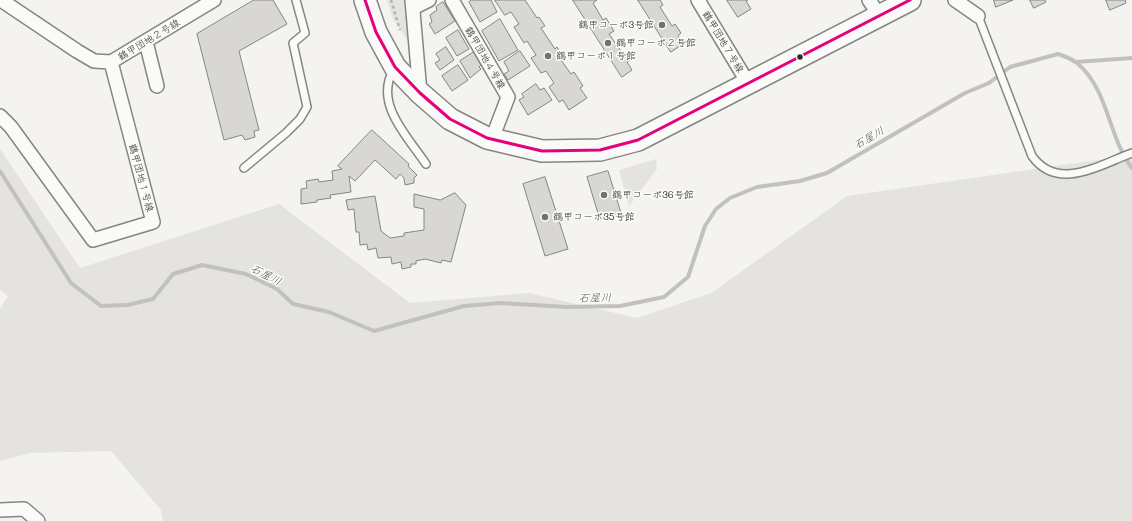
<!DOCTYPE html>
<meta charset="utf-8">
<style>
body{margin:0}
canvas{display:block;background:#f4f3f0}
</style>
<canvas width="1132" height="521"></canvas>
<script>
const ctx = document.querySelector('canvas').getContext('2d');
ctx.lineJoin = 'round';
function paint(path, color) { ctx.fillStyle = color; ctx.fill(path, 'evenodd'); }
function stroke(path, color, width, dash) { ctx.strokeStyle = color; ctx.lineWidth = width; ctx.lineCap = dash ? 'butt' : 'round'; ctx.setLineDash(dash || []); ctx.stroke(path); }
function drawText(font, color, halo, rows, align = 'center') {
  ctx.font = font + ' Mali,"Klee One",sans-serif'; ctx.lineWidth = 3; ctx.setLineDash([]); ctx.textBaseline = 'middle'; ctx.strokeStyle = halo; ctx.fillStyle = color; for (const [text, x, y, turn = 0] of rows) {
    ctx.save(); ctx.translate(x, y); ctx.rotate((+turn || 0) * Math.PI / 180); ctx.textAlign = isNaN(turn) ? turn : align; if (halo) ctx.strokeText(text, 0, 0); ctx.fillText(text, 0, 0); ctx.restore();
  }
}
const green = new Path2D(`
 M387,0H406L411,46L393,19Z
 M0,149L80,268L279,204L410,303L529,293L637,318L711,293L847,196L1132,155V521H163L161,510L111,451L30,453L0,461V309L8,296L0,290Z
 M656,159L657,169L629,206L619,170Z`);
const stream = new Path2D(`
 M1076,62L1132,58
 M0,171L71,283L101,306L127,305L153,299L173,274L202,265L246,274L277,289L293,304L329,312L374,331L464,306L501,303L567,307L620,306L664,297L688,277L705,226L716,209L730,198L757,187L800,181L827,173L965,93L989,83L1010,67L1058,54C1064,56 1072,59 1077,63C1109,90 1108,137 1132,168`);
const building = new Path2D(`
 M254,0H273L287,24L239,51L259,130L254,131L255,137L245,140L242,135L224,140L197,34Z
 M472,0H491L497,12L480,22L469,2Z
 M495,0H525L537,18L539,17L545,26L541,28L555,49L557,47L564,58L561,60L571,74L574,72L583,86L580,88L587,98L569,110L563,100L559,102L549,87L554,83L546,71L541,73L531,58L536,55L527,41L524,43L514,27L519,24L511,12L505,15Z
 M573,0H597L593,3L603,20L606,18L614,31L609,34L623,54L625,53L630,60L627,62L632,70L622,77Z
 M638,0H660L663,5L660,7L672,26L675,24L681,33L678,36L683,44L671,52Z
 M727,0H748L746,1L751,9L738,17Z
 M994,0H1013L996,7Z
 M1030,0H1045L1046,2L1034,8Z
 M1106,0H1125L1126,3L1110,10Z
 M443,2L455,21L435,34L429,24L432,22L430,15L437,10L436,7Z
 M500,19L518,50L499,61L482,31Z
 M458,30L469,49L457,56L446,38Z
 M446,47L454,60L440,70L435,63L440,60L436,54Z
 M520,51L530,66L508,80L504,74L509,71L504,62Z
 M474,52L481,65L479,67L481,69L470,78L460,61Z
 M458,65L468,80L452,91L442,76Z
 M536,84L540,90L544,88L552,100L528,115L519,100L524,97L522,94Z
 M372,130L409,164L408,166L417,175L414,178V183L405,185L404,178L400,174L396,179L375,160L355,181L349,176L351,192L330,195L331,198L317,200V202L301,204V189L307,188L306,181L318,179L319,182L333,180L332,171L342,169L338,166Z
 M608,171L621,213L600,220L587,177Z
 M545,177L568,249L545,256L523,184Z
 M455,193L466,205L451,262L442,260L441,263L425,259L416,261V264H411V267L402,269L401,262L392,264L391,257L378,258L376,248L368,250L367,244L360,245L359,232H356L354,209L348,210L346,200L375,196L381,231L390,238L404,236V233L424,230V209L414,207V194L440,200Z`);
const path = new Path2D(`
 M391,0L400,30`);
const service = new Path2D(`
 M978,16L1032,156C1058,192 1099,165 1132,153
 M394,69C373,103 408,137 426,164
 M244,168L286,133L300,119L307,107L293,43L305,33L296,0`);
const minor = new Path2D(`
 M1,0L77,51L94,61L111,62L214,0
 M412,0L420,93
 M452,0L508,97L492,139
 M698,0L748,83
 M869,0L879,15
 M955,0L978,16
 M413,8L429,0
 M146,42L157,86
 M0,116L11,127L93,240L153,222L111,62
 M0,510L24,509L38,521`);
const primary = new Path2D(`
 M365,0L376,32L395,67L420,93L450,119L487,138L542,151L600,150L638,140L910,0`);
const bus1 = new Path2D(`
 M365,0L376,32L395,67L420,93L450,119L487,138L542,151L600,150L638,140L910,0`);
const markers = [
 [662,25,4,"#717170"],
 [608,43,4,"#717170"],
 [548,56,4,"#717170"],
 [800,57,3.5,"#2b2b2b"],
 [604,195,4,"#717170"],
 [545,217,4,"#717170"]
];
const poiNames = [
 ["鶴甲コーポ3号館",654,25,"right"],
 ["鶴甲コーポ２号館",616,43],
 ["鶴甲コーポ１号館",556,56],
 ["鶴甲コーポ36号館",612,195],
 ["鶴甲コーポ35号館",553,217]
];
const streetNames = [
 ["鶴甲団地２号線",149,40,-31],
 ["鶴甲団地７号線",723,42,59],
 ["鶴甲団地４号線",485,58,60],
 ["鶴甲団地１号線",141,178,75]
];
const waterNames = [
 ["石屋川",869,138,-30],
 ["石屋川",266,275,26],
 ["石屋川",595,298,-1]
];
paint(green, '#e4e3e0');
stroke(stream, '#c2c1be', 4);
paint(building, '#d8d7d5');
stroke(building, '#858584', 1);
stroke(service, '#858584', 10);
stroke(minor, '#858584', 16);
stroke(primary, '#858584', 24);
stroke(path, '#b3b2b1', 2.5, [3, 3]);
stroke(service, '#fafaf8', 7);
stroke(minor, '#fafaf8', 13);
stroke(primary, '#fafaf8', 21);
stroke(bus1, '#e5007d', 3);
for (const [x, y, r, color] of markers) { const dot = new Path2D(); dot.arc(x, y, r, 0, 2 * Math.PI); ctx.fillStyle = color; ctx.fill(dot); stroke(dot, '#fdfcf7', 1.5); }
drawText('10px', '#2b2b2b', '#fdfcf7', poiNames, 'left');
drawText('10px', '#2b2b2b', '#fdfcf7', streetNames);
drawText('italic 11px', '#585857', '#fdfcf7', waterNames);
</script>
